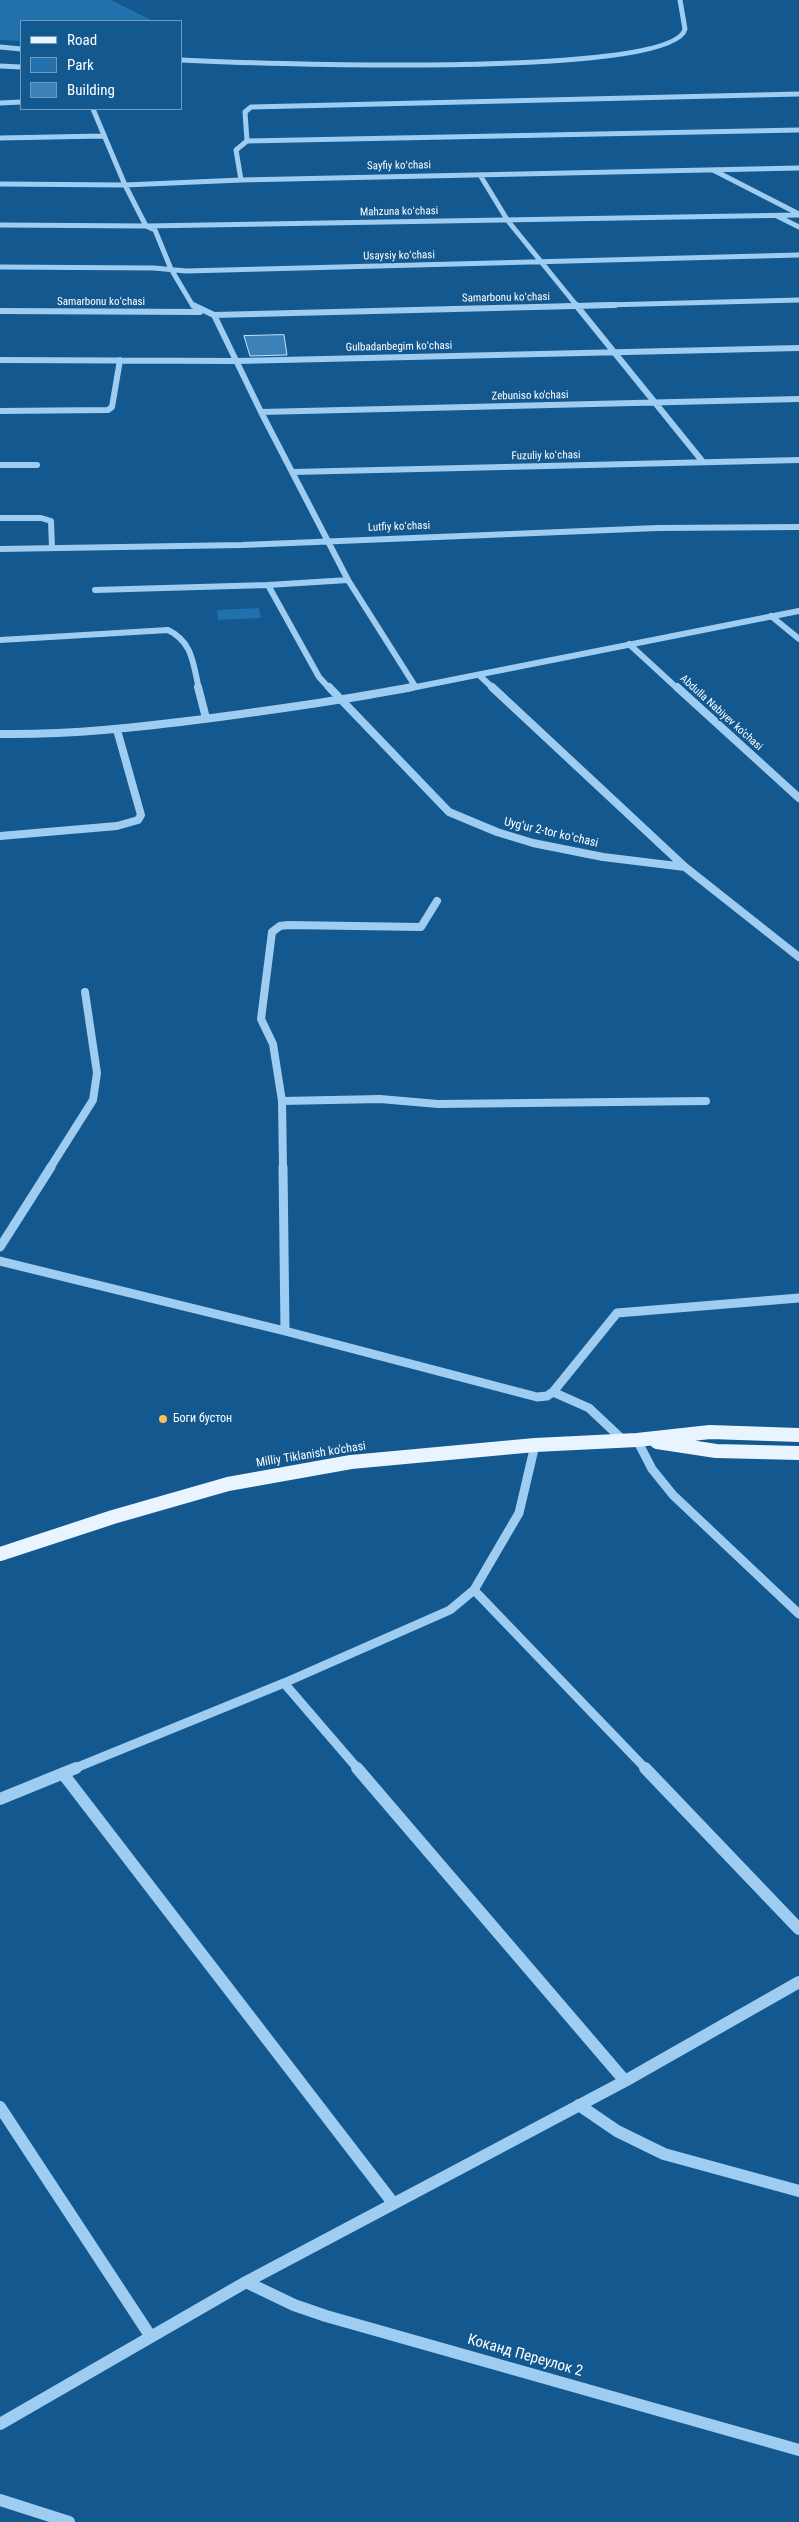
<!DOCTYPE html>
<meta charset="utf-8">
<style>
body{margin:0}
#map{position:relative;width:799px;height:2522px;overflow:hidden;background:#13588f;font-family:"Roboto Condensed",sans-serif}
canvas{display:block}
.legend{position:absolute;left:20px;top:20px;width:162px;height:90px;box-sizing:border-box;background:#13588f;border:1px solid #719bbc;margin:0;padding:6px 9px;list-style:none;font-size:15px;color:#fff}
.legend li{display:flex;align-items:center;gap:10px;height:25px}
.legend b{width:25px;border:1px solid #719bbc}
</style>
<div id="map">
<canvas width="799" height="2522"></canvas>
<ul class="legend">
<li><b style="height:6px;background:#e8f4ff"></b>Road</li>
<li><b style="height:14px;background:#2271ac"></b>Park</li>
<li><b style="height:14px;background:#3c82b8"></b>Building</li>
</ul>
</div>
<script>
const ctx = document.querySelector('canvas').getContext('2d');
ctx.lineJoin = 'round';
function paint(path, color) { ctx.fillStyle = color; ctx.fill(path, 'evenodd'); }
function stroke(path, color, width, dash) { ctx.strokeStyle = color; ctx.lineWidth = width; ctx.lineCap = dash ? 'butt' : 'round'; ctx.setLineDash(dash || []); ctx.stroke(path); }
function drawText(font, color, halo, rows, align = 'center') {
  ctx.font = font + ' "Roboto Condensed",sans-serif'; ctx.lineWidth = 4; ctx.setLineDash([]); ctx.textBaseline = 'middle'; ctx.strokeStyle = halo; ctx.fillStyle = color; for (const [text, x, y, turn = 0] of rows) {
    ctx.save(); ctx.translate(x, y); ctx.rotate((+turn || 0) * Math.PI / 180); ctx.textAlign = isNaN(turn) ? turn : align; if (halo) ctx.strokeText(text, 0, 0); ctx.fillText(text, 0, 0); ctx.restore();
  }
}
const green = new Path2D(`
 M0,0H111L153,21H21V41L0,40Z
 M259,608L261,618L218,620L217,610Z`);
const building = new Path2D(`
 M284,335L287,355L250,356L244,336Z`);
const minorFar4 = new Path2D(`
 M0,47L21,49
 M181,60C241,63 673,80 685,29L680,0
 M0,66L21,67
 M0,103L21,102
 M93,109L125,185L146,226L155,230L171,269L193,306
 M0,138L103,136
 M247,141L799,130
 M713,170L797,213
 M480,175L508,221L577,306
 M241,180L236,150L247,141L245,112L251,107L799,94
 M0,184L125,185L241,180L799,168
 M777,216L799,227
 M0,225L146,226L799,215
 M0,267L154,268L186,271L799,255
 M566,306L799,300`);
const minorFar3 = new Path2D(`
 M193,305L214,315L261,412L348,580L415,686
 M576,305L703,462
 M0,311L200,312
 M214,315L615,305
 M0,360L237,361L799,348
 M0,411L108,410L112,407L120,360
 M261,412L799,399
 M0,465H37
 M293,472L799,460
 M0,518H41L51,521L52,548
 M0,549L242,545L658,528L799,527
 M268,585L319,677L330,689
 M95,590L268,585L348,580
 M771,616L799,639
 M0,640L168,630C193,642 193,664 199,689
 M629,644L678,689
 M479,675L494,689
 M406,689L799,611`);
const minorFar2 = new Path2D(`
 M198,687L206,718
 M329,687L449,812L497,832L533,843L603,857L685,867
 M492,687L685,867L799,957
 M677,687L799,798
 M0,734C72,735 141,727 212,718C279,709 346,700 412,687
 M0,836L117,826L138,820L141,815L117,730
 M282,1101L380,1099L438,1104L706,1101
 M50,1168L93,1100L97,1073L85,992
 M283,1168L282,1101L273,1044L261,1019L272,932L280,926L288,925L421,927L437,901`);
const minorFar1 = new Path2D(`
 M283,1167L285,1331
 M0,1247L51,1167
 M0,1261L285,1331L537,1397L547,1396L553,1392L617,1313L799,1298
 M553,1392L589,1408L623,1440
 M637,1440L652,1469L673,1495L799,1614
 M474,1590L646,1769
 M284,1683L358,1769
 M73,1769L284,1683L450,1610L474,1590L519,1513L535,1445`);
const minor = new Path2D(`
 M357,1768L625,2081
 M645,1768L799,1929
 M64,1775L393,2203
 M0,1799L76,1768
 M579,2105L617,2131L664,2154L799,2191
 M0,2107L151,2337
 M246,2282L294,2305L326,2316L799,2450
 M0,2424L246,2282L625,2081L799,1982
 M0,2500L69,2522`);
const major = new Path2D(`
 M657,1442L716,1451L799,1453
 M0,1554L113,1517L228,1484L351,1462L535,1445L637,1440L710,1432L799,1435`);
const markers = [
 [163,1419,5,"#ffbd5e"]
];
const farStreetnames = [
 ["Sayfiy koʻchasi",399,166,-1],
 ["Mahzuna koʻchasi",399,212,-1],
 ["Usaysiy koʻchasi",399,256,-1],
 ["Samarbonu koʻchasi",506,298,-1],
 ["Samarbonu koʻchasi",101,302],
 ["Gulbadanbegim koʻchasi",399,347,-1],
 ["Zebuniso ko'chasi",530,396,-1],
 ["Fuzuliy koʻchasi",546,456,-1],
 ["Lutfiy koʻchasi",399,527,-2],
 ["Abdulla Nabiyev ko'chasi",721,713,42]
];
const streetNames = [
 ["Uyg‘ur 2-tor koʻchasi",551,833,13],
 ["Milliy Tiklanish ko'chasi",311,1455,-9]
];
const poiNames = [
 ["Боги бустон",173,1419]
];
const nearStreetnames = [
 ["Коканд Πереулок 2",525,2356,16]
];
paint(green, '#2271ac');
paint(building, '#3c82b8');
stroke(building, '#c5e5fc', 1);
stroke(minorFar4, '#9ecdf1', 5);
stroke(minorFar3, '#9ecdf1', 6);
stroke(minorFar2, '#9ecdf1', 8);
stroke(minorFar1, '#9ecdf1', 9);
stroke(minor, '#9ecdf1', 12);
stroke(major, '#e8f4ff', 14);
for (const [x, y, r, color] of markers) { const dot = new Path2D(); dot.arc(x, y, r, 0, 2 * Math.PI); ctx.fillStyle = color; ctx.fill(dot); stroke(dot, '#13588f', 2); }
drawText('11px', '#fff', '#13588f', farStreetnames);
drawText('12px', '#fff', '#13588f', streetNames);
drawText('12px', '#fff', '#13588f', poiNames, 'left');
drawText('15px', '#fff', '#13588f', nearStreetnames);
</script>
